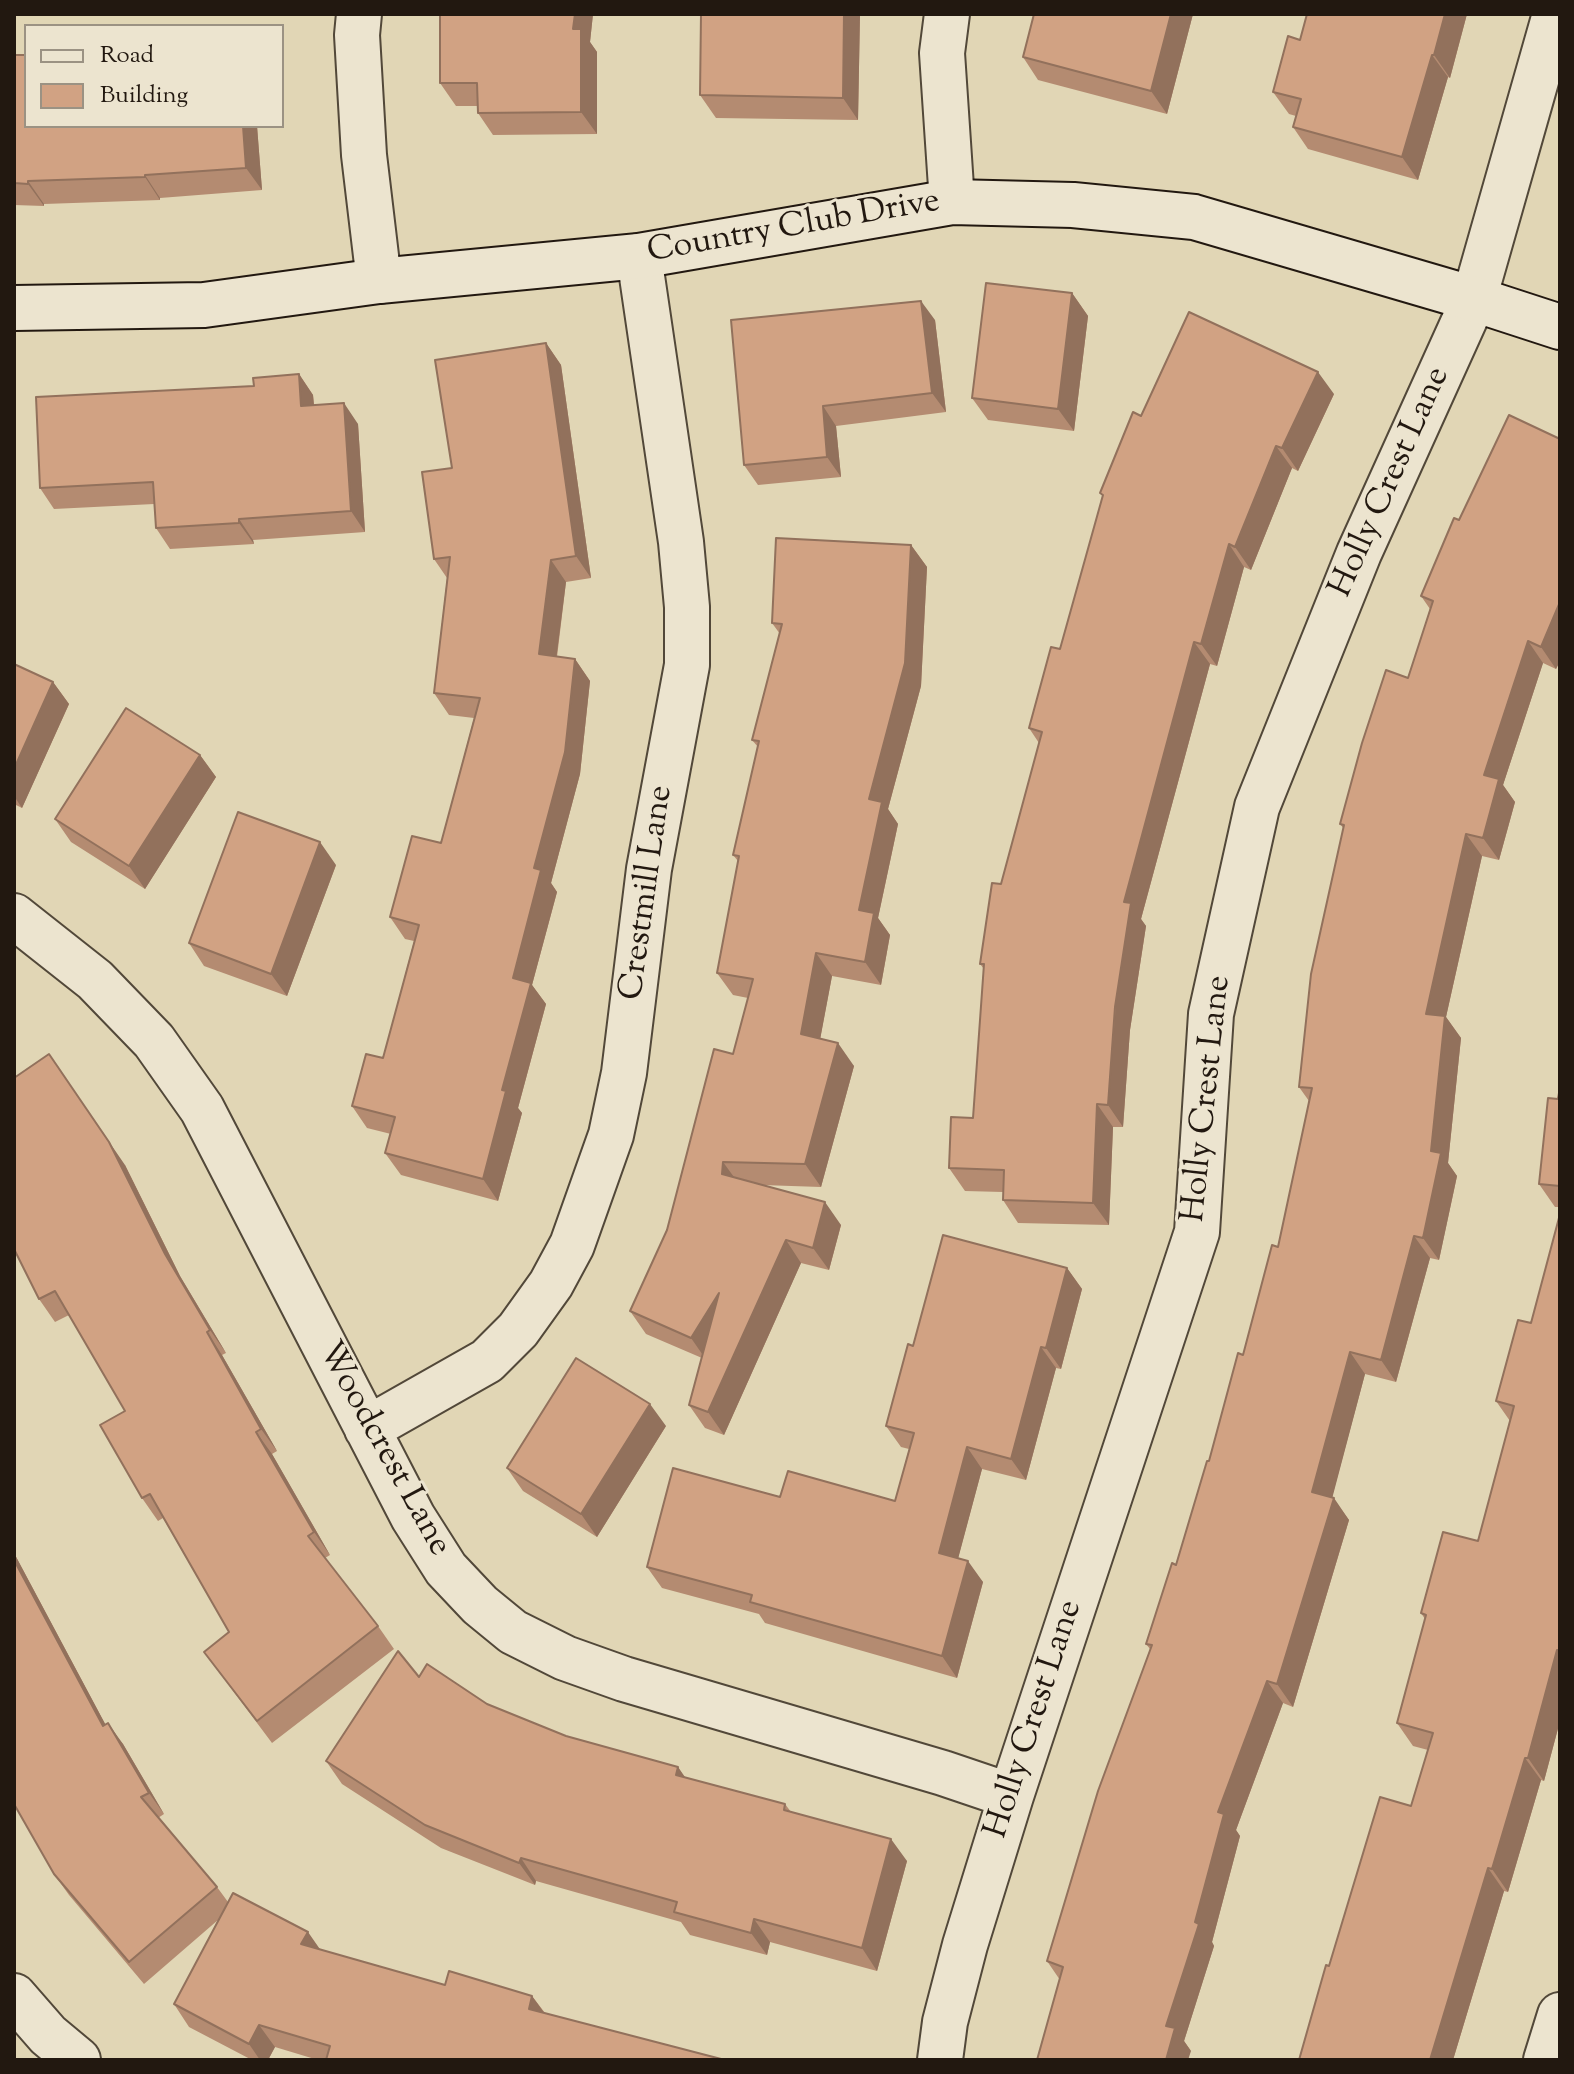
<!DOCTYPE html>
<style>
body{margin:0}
#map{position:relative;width:1574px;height:2074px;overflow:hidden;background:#e1d6b5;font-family:"Sorts Mill Goudy",serif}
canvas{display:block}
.frame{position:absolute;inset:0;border:16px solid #221810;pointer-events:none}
.legend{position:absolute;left:24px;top:24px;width:260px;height:104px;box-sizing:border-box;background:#ece4cf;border:2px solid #9b9283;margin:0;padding:10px 14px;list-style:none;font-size:24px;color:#221810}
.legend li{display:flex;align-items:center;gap:16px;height:40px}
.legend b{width:40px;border:2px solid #9b9283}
</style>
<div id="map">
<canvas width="1574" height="2074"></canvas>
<div class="frame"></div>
<ul class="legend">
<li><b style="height:10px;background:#ece4cf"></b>Road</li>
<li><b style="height:22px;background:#d1a283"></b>Building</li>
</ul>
</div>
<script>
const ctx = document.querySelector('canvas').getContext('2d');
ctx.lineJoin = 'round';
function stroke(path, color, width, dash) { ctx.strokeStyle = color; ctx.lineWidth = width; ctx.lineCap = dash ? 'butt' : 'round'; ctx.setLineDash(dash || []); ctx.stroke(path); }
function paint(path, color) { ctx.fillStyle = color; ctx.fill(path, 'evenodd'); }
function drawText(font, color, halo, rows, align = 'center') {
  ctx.font = font + ' "Sorts Mill Goudy",serif'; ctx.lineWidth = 6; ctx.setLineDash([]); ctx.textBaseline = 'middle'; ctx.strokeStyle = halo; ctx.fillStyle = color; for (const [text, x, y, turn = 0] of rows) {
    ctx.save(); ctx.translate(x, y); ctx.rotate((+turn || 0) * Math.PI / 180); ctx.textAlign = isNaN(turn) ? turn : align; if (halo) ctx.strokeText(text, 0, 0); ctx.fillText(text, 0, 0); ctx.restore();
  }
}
const street = new Path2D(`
 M359,14L357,35L364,155L379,281
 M947,14L942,53L952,202
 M14,916L95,980L154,1041L202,1109L413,1517L446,1569L480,1605L513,1632L565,1658L624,1679L943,1773L1011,1796
 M367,1429L487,1361L518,1330L551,1284L572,1245L611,1135L624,1073L649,869L687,665V607L681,542L639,256
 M14,1996L48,2035L78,2060
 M940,2060L945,2022L965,1945L1011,1796L1197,1232L1211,1014L1257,807L1359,553L1474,299L1555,14
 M1546,2060L1560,2015`);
const secondary = new Path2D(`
 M14,308L204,305L379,281L639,256L952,202L1073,205L1194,217L1474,299L1560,327`);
const wall = new Path2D(`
 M440,14H593L590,42L597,52V134L493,135L478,113L477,106H456L440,83Z
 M701,14H860L858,120L716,118L700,95Z
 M1034,14H1193L1167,114L1038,80L1023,57Z
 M1307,14H1467L1450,78L1448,77L1418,180L1308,149L1293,127L1296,116L1289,114L1273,92L1300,40Z
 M14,55L26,126H257L262,190L160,198V200L44,204V206L14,205Z
 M1072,293L1088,316L1074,431L988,420L972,398Z
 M935,320L946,412L836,426L841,477L758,485L744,465Z
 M546,343L561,365L591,578L566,582L557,657L575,659L590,681L580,774L551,883L557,892L532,985L546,1004L518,1108L522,1113L498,1201L401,1175L385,1153L391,1134L367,1128L352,1106L383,1058L414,941L405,939L390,917L441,843L474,718L449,715L434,693L447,578L434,559L452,468Z
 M299,374L313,395L314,405L358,424L365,532L253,540L254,544L170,549L156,528L154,504L54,509L40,488L254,386Z
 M1334,394L1298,471L1292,468L1251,570L1244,567L1217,666L1210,664L1141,919L1146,926L1130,1030L1123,1127H1113L1109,1225L1018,1223L1003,1200V1192L965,1191L949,1168L973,1118L984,969L980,964L1039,743L1029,728L1060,649L1103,497L1100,493L1141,416Z
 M1560,439V661L1556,669L1543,663L1503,785L1515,802L1499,860L1482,856L1446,1017L1461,1038L1448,1163L1457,1176L1439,1260L1430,1258L1396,1382L1365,1374L1332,1497L1349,1520L1293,1707L1283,1703L1236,1830L1240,1836L1212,1942L1214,1946L1184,2041L1191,2051L1060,1980L1047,1961L1150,1649L1146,1644L1176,1565L1278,1247L1309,1101L1299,1087L1344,829L1340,824L1408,678L1430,609L1421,596L1459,520Z
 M911,545L927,567L921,686L888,809L898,824L878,918L890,935L881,985L832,976L820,1039L854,1066L821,1187L762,1185L841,1225L829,1270L801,1263L724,1435L705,1428L689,1405L702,1358L646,1334L630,1311L667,1230L733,1054L748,998L733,995L717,973L738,861L733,855L758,747L752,740L780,634L772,623Z
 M14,664L53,682L69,704L22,808L14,804Z
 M200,755L216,777L145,889L71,842L55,819Z
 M336,865L287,996L204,966L189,943Z
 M1560,1087V1207H1555L1539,1184Z
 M125,1165L180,1276L226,1353L222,1355L277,1451L272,1454L330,1555L325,1558L378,1626L394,1649L272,1743L204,1652L229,1632L163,1518L158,1521L142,1498L125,1411L69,1315L55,1322L39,1299Z
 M1560,1214V1721L1544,1781L1541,1780L1508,1892L1504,1891L1453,2060H1299L1329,1966L1411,1806L1428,1750L1413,1746L1397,1723L1425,1619L1421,1613L1478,1541L1510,1421L1496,1401L1531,1323Z
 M1067,1268L1082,1289L1061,1369L1056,1368L1026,1480L982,1469L958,1558L983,1582L957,1678L765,1623L759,1614L662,1588L647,1567L780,1497L895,1501L909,1449L901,1447L886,1426L913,1346Z
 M666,1426L597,1537L523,1491L507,1468Z
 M14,1553L105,1724L123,1744L164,1814L158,1818L217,1887L228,1902L320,1950L445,1985L532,1996L545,2013L725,2060H318L275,2047L268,2060H252L189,2027L174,2004L218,1920L144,1984L69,1895L54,1874Z
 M419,1677L566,1736L678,1767L684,1777L785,1804L791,1812L907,1861L877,1971L770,1942L767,1955L690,1935L681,1922L536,1881L535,1885L441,1848L342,1784L326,1761Z`);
const shadedWall = new Path2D(`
 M575,14H593L590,42L597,52V134L581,112L573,29Z
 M844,14H860L858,120L843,98Z
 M1171,14H1193L1167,114L1151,91Z
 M1445,14H1467L1450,78L1434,55Z
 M1432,55L1448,77L1418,180L1402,157Z
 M243,126H257L262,190L246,168Z
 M145,175L160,198V200L145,177Z
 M28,181L44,204V206L28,184Z
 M1072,293L1088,316L1074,431L1058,409Z
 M921,301L935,320L946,412L932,393Z
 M546,343L561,365L591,578L576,556Z
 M1318,372L1334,394L1298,471L1282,448Z
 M299,374L313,395L316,427L301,406Z
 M344,403L358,424L365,532L351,511Z
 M823,406L836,426L841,477L827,457Z
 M1276,446L1292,468L1251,570L1235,547Z
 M239,519L253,540L254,544L239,523Z
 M1229,544L1244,567L1217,666L1201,644Z
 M911,545L927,567L921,686L888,809L898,824L878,918L890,935L881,985L865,962L859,910L869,799Z
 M551,560L566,582L554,676L539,654Z
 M1560,602V661L1556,669L1541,647Z
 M1528,641L1543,663L1503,785L1515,802L1499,860L1483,838L1484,775Z
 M1194,642L1210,664L1141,919L1146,926L1130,1030L1123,1127L1108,1105L1124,902Z
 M575,659L590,681L580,774L551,883L557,892L532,985L546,1004L518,1108L522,1113L498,1201L483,1179L502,1090L513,978Z
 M53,682L69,704L22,808L14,796V769Z
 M200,755L216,777L145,889L129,866Z
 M1466,834L1482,856L1446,1017L1461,1038L1448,1163L1457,1176L1439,1260L1423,1238L1431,1151L1426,1014Z
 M320,842L336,865L287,996L271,974Z
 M816,953L832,976L817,1056L801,1034Z
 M838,1043L854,1066L821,1187L805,1164Z
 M49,1054L125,1165L180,1276L226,1353L210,1330Z
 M1097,1104L1113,1127L1109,1225L1093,1203Z
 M723,1162L739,1184L722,1174Z
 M825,1202L841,1225L829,1270L813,1248Z
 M1414,1236L1430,1258L1396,1382L1381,1360Z
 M786,1240L801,1263L724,1435L708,1412Z
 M1067,1268L1082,1289L1061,1369L1046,1348Z
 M719,1293L707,1361L691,1338Z
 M207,1332L222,1355L277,1451L261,1429Z
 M1041,1347L1056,1368L1026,1480L1011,1459Z
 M1350,1352L1365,1374L1328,1514L1312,1492Z
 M650,1404L666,1426L597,1537L581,1514Z
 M256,1432L272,1454L330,1555L314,1532Z
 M967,1447L982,1469L954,1574L939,1553Z
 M1334,1498L1349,1520L1293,1707L1277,1684Z
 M14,1553L118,1748L103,1726L14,1560Z
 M968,1561L983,1582L957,1678L942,1656Z
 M1557,1650L1560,1654V1721L1544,1781L1528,1758Z
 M1267,1681L1283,1703L1236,1830L1240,1836L1212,1942L1214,1946L1184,2041L1191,2051L1188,2060H1166V2026L1195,1922L1218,1812Z
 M108,1723L123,1744L164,1814L149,1793Z
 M1525,1758L1541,1780L1508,1892L1492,1869Z
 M678,1767L694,1790L676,1775Z
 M891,1839L907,1861L877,1971L862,1948Z
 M521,1858L536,1881L535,1885L519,1863Z
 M1488,1868L1504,1891L1453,2060H1430Z
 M754,1919L770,1942L767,1955L751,1933Z
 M308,1932L324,1955L301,1944Z
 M532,1996L548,2018L529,2009Z
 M259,2025L275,2047L268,2060H260L249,2044Z`);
const building = new Path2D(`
 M440,14H575L573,29H581V112L478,113L477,83H440Z
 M701,14H844L843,98L700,95Z
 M1034,14H1171L1151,91L1023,57Z
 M1307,14H1445L1434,55H1432L1402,157L1293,127L1301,99L1273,92L1288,36L1300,40Z
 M14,55H26V126H243L246,168L145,175V177L28,181V184L14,183Z
 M986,283L1072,293L1058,409L972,398Z
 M921,301L932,393L823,406L827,457L744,465L731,320Z
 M1189,312L1318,372L1282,448L1276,446L1235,547L1229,544L1201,644L1194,642L1124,902L1131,903L1115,1007L1108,1105L1097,1104L1093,1203L1003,1200L1004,1170L949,1168L951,1117L973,1118L984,964H980L992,883L1001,884L1042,732L1029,728L1051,647L1060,649L1103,495L1100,493L1133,412L1141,416Z
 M546,343L576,556L551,560L539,654L575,659L565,752L534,868L541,870L513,978L531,983L502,1090L506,1091L483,1179L385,1153L395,1117L352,1106L366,1054L383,1058L419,925L390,917L412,836L441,843L480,698L434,693L450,557L434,559L422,472L452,468L435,360Z
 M299,374L301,406L344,403L351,511L239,519V523L156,528L153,482L40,488L36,397L254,386L253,378Z
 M1509,415L1560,439V602L1541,647L1528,641L1484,775L1499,779L1483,838L1466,834L1426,1014L1445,1016L1431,1151L1441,1153L1423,1238L1414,1236L1381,1360L1350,1352L1312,1492L1334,1498L1277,1684L1267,1681L1218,1812L1224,1814L1195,1922L1199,1924L1166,2026L1175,2028L1166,2060H1037L1063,1967L1047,1961L1098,1791L1152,1645L1146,1644L1172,1563L1176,1565L1207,1461H1209L1238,1353L1243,1355L1272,1245L1278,1247L1312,1088L1299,1087L1311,974L1344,825L1340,824L1362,743L1386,670L1408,678L1433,601L1421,596L1454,518L1459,520Z
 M776,538L911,545L905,663L869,799L882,802L859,910L874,913L865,962L816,953L801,1034L838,1043L805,1164L723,1162L722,1174L825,1202L813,1248L786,1240L708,1412L689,1405L719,1293L691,1338L630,1311L667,1230L714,1049L733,1054L753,979L717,973L739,856L733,855L759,741L752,740L782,624L772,623Z
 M14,664L53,682L14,769Z
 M126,708L200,755L129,866L55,819Z
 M238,812L320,842L271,974L189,943Z
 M49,1054L109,1142L165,1254L210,1330L207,1332L261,1429L256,1432L314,1532L308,1536L378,1626L257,1721L204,1652L229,1632L150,1494L142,1498L100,1425L125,1411L55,1291L39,1299L14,1249V1078Z
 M1560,1087V1186L1539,1184L1548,1098L1558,1099Z
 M1560,1214V1651L1557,1650L1528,1758H1525L1492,1869L1488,1868L1430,2060H1299L1326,1965L1329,1966L1380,1797L1411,1806L1433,1733L1397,1723L1426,1615L1421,1613L1443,1532L1478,1541L1514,1406L1496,1401L1518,1320L1531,1323Z
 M943,1235L1067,1268L1046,1348L1041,1347L1011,1459L967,1447L939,1553L968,1561L942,1656L750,1602L752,1595L647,1567L673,1468L780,1497L788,1471L895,1501L914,1433L886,1426L908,1344L913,1346Z
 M576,1358L650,1404L581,1514L507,1468Z
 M14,1560L103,1726L108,1723L149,1793L141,1797L217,1887L129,1962L54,1874L14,1804Z
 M398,1651L419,1677L427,1664L487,1704L566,1736L678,1767L676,1775L785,1804L784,1810L891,1839L862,1948L754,1919L751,1933L674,1912L677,1902L521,1858L519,1863L425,1825L326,1761Z
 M233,1893L308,1932L301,1944L445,1985L449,1971L532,1996L529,2009L725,2060H326L330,2046L259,2025L249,2044L174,2004Z`);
const streetNames = [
 ["Country Club Drive",794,229,-10],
 ["Holly Crest Lane",1392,483,-66],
 ["Crestmill Lane",649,893,-82],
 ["Holly Crest Lane",1209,1099,-84],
 ["Woodcrest Lane",382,1450,61],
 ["Holly Crest Lane",1036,1720,-72]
];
stroke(street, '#524839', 48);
stroke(secondary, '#221810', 48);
stroke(street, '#ece4cf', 44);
stroke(secondary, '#ece4cf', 44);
paint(wall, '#b48b71');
paint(shadedWall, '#92715c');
paint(building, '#d1a283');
stroke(building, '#92715c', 2);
drawText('34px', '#221810', '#ece4cf', streetNames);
</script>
